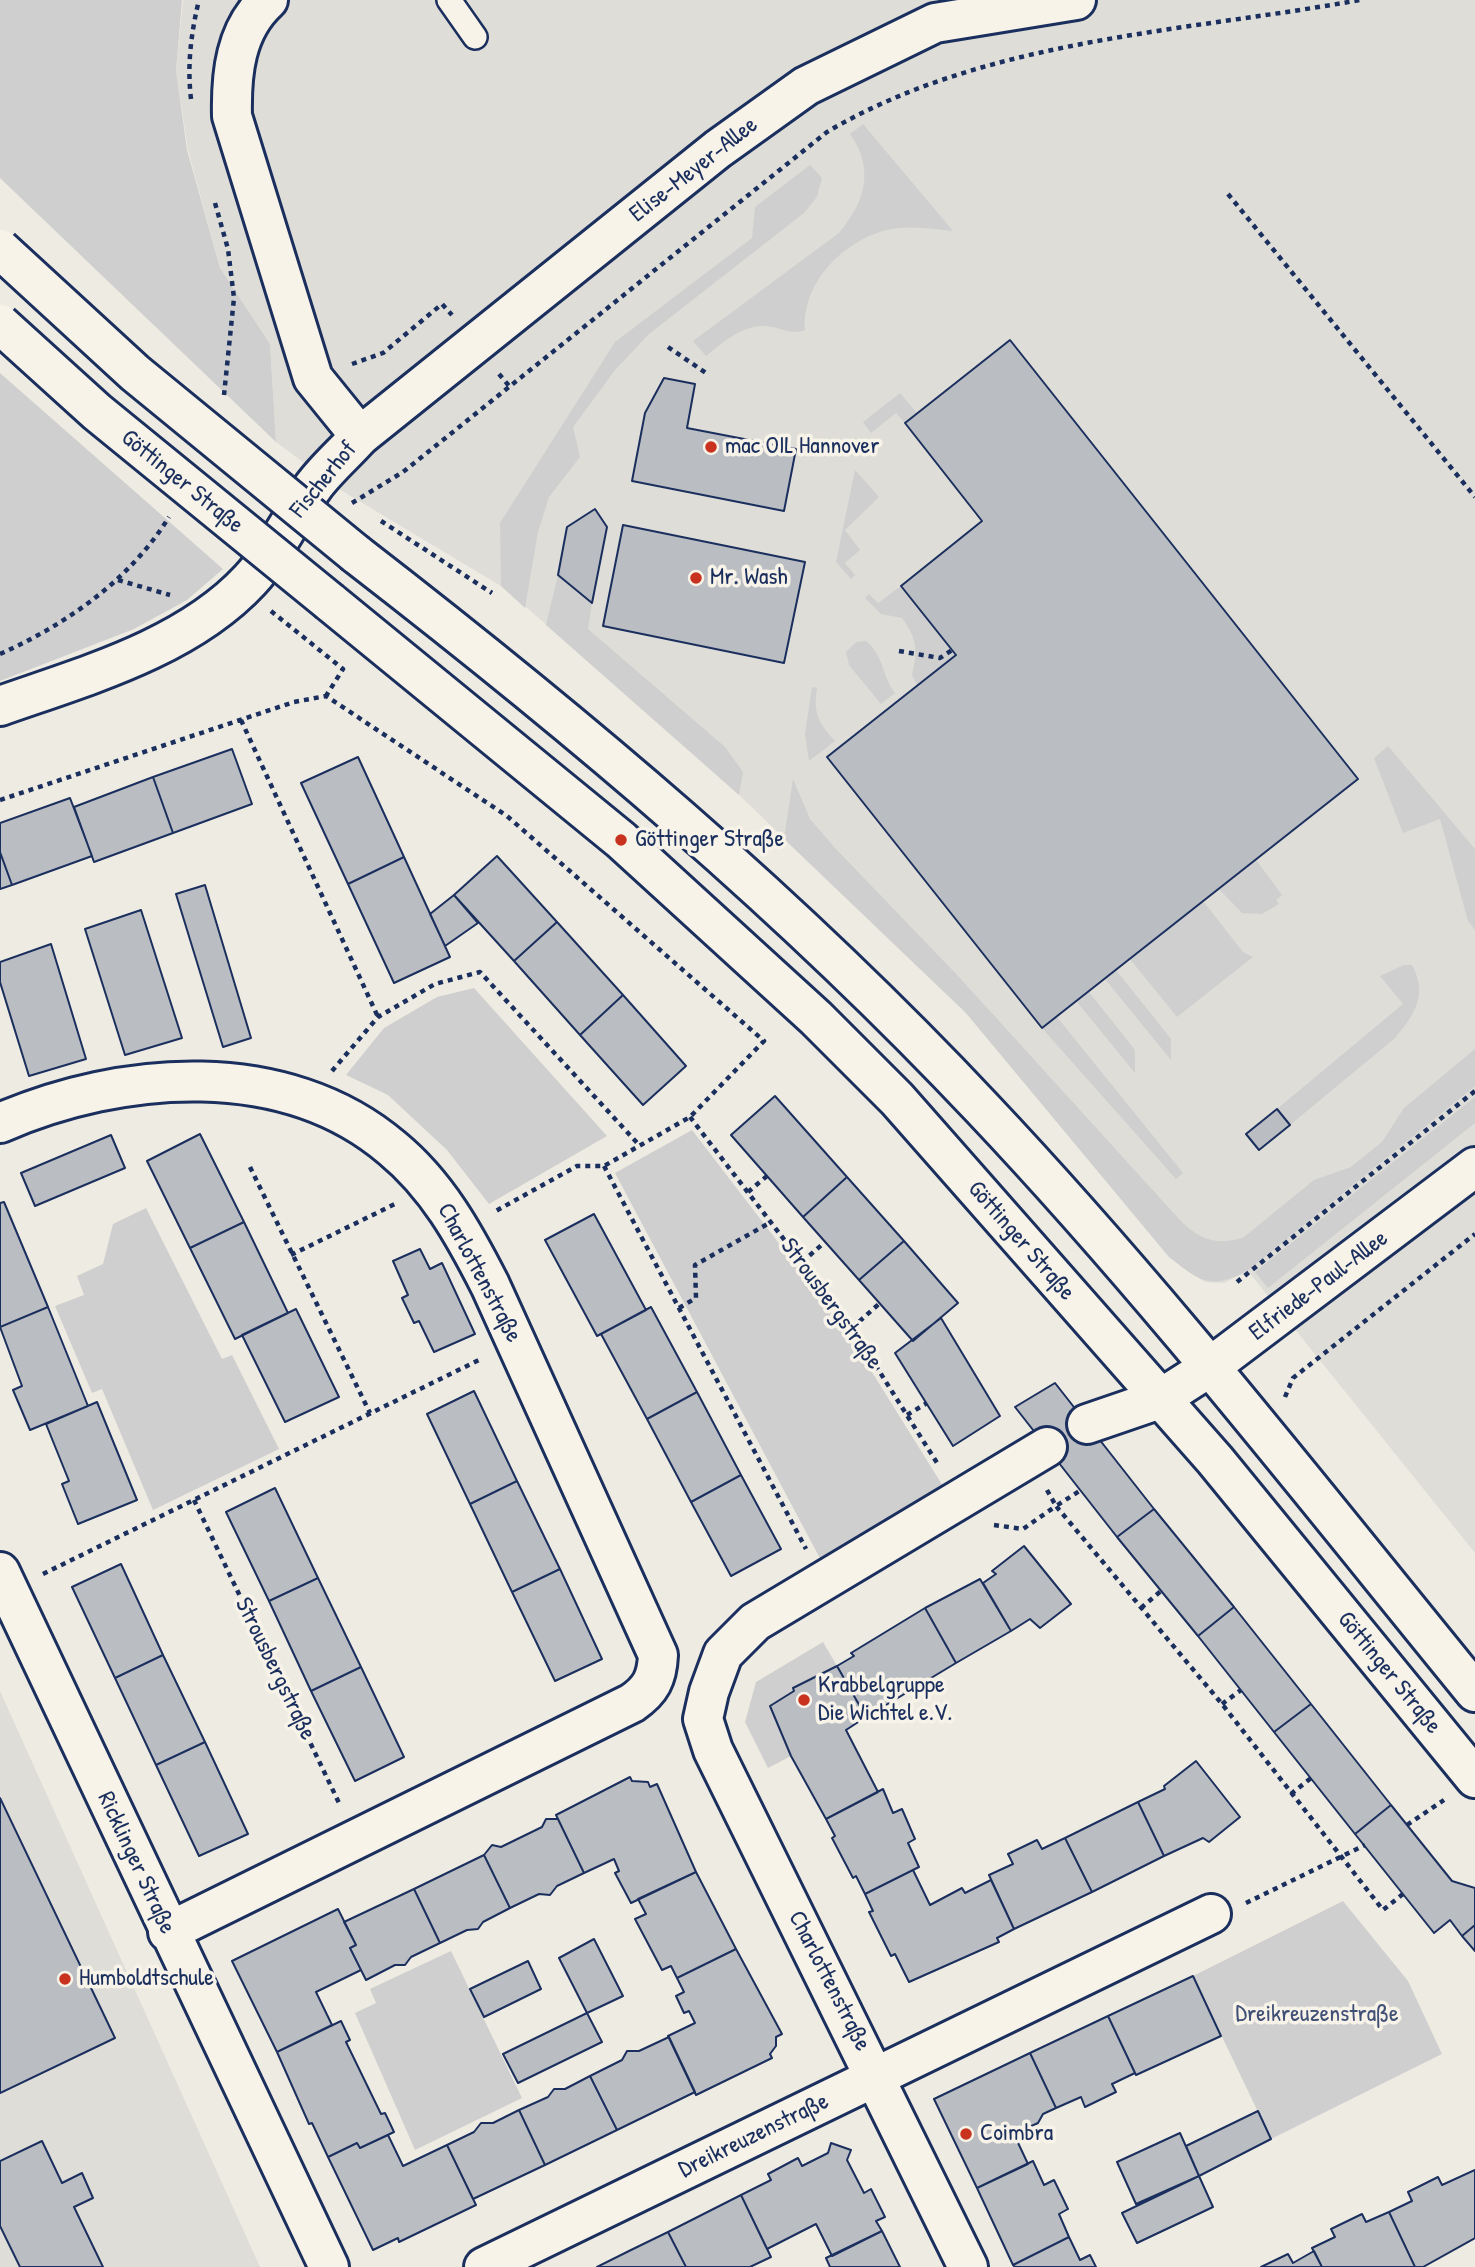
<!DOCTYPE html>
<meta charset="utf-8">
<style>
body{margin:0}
canvas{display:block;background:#eeebe2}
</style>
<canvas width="1475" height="2267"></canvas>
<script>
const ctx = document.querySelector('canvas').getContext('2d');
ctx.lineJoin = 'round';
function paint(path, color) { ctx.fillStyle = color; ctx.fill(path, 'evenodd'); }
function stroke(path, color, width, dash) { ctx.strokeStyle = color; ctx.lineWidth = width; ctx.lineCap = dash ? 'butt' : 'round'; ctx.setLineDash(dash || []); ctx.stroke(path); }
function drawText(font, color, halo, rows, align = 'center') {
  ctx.font = font + ' "Patrick Hand",sans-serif'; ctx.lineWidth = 7; ctx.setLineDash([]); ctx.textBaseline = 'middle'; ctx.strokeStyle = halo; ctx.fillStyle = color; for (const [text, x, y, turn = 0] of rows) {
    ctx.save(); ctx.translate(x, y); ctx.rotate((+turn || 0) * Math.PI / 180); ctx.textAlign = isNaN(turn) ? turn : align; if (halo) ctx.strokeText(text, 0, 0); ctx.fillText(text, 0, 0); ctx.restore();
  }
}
const built = new Path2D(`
 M183,0H1475V1553L1248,1271L1224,1283L1205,1282L1169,1257L966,1013L739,795L601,671L501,586L339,489L276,442L270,344L220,268L188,150L176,70Z
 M0,1691L260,2267H0Z`);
const green = new Path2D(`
 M0,0H182L176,70L187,150L220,268L270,344L276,442L0,178Z
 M863,124L953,231C931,229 906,224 883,231C840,244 802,284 805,330C789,336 780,326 763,326C741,326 722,343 706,356L693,341L839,233C865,202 875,169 850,134Z
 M810,165L822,178L817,197L804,213L649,334L615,370L573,427L580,457L549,497L538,532L525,608L501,586L500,523L615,342L752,238L755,207Z
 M0,373L223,569L187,600L134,629L0,681Z
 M900,393L917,413L905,423L896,413L871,433L863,422Z
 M855,470L879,497L845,530L860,550L845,563L855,575L851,579L836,562Z
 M558,575L592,603L588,629L725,747L743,772L739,795L546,625Z
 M901,586L956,655L917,685L912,675C918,651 917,638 902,618L881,614L865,598L869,594L878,603Z
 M866,641C884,655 882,677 895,693L881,704L849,665L846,652L856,642Z
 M812,687L817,688C813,713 818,722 835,741L809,761L805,734Z
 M1388,746L1475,849V930L1468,921L1440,819L1403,833L1374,758Z
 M793,779L810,819L835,848L959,977L1179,1219C1198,1239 1217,1247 1244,1237L1314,1180L1351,1167L1382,1142L1404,1108L1475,1049V1086L1247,1271C1209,1290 1201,1282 1169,1257L966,1013L784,839Z
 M1256,860L1282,895L1276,900L1279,904L1262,914L1242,913L1219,889Z
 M1203,901L1243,952L1253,957L1177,1017L1130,959Z
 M1404,965H1412C1428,995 1415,1014 1395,1038L1290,1125L1277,1109L1403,1004L1380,976Z
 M1116,970L1171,1039V1060L1105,979Z
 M474,988L607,1136L489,1204L447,1150L388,1095L346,1075L384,1028L437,997Z
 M1089,992L1135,1050V1073L1077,1002Z
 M1057,1017L1183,1173L1176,1179L1042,1028Z
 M1475,1097V1123L1268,1288L1255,1272Z
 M692,1130L847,1332L946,1491L823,1564L615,1173Z
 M146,1208L222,1359L232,1355L279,1449L153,1510L102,1389L92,1393L55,1306L84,1295L77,1276L103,1264L113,1224Z
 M823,1642L837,1666L793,1688L794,1691L770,1706L791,1756L768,1768L745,1722L756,1682Z
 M1343,1901L1408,1981L1442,2054L1271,2139L1193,1976Z
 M451,1951L522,2098L415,2150L355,2013L376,2003L370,1989Z`);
const building = new Path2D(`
 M1010,340L1358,779L1042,1028L827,757L956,655L901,586L982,521L905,423Z
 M664,378L695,384L687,428L796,449L784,511L632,481L645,413Z
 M595,509L607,527L592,603L558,575L567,527Z
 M623,525L805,562L784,663L603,626Z
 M232,749L252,804L173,833L153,777Z
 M358,757L404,857L348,884L301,783Z
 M153,777L173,833L94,862L74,807Z
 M70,798L92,856L12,885L0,852V823Z
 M0,852L12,885L0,889Z
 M497,856L557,922L514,961L454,895Z
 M404,857L450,957L394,983L348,884Z
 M205,885L251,1038L223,1047L176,894Z
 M454,895L478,923L445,946L430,914Z
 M141,910L182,1038L125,1055L85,929Z
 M557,922L623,995L580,1035L514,961Z
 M51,944L86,1059L29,1076L0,982V962Z
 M623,995L686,1066L643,1105L580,1035Z
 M775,1096L847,1177L803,1217L731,1135Z
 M1277,1109L1290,1125L1259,1150L1246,1134Z
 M200,1134L244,1222L190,1248L147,1161Z
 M111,1135L125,1168L35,1206L21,1173Z
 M847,1177L904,1241L859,1280L803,1217Z
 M4,1202L48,1307L0,1327V1203Z
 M594,1214L646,1310L597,1336L545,1240Z
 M244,1222L288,1313L235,1339L190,1248Z
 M904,1241L958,1303L913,1341L859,1280Z
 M420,1249L430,1269L442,1263L475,1334L434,1352L419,1321L414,1323L402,1298L408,1295L393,1261Z
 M48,1307L88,1406L30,1430L13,1390L22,1386L0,1327Z
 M651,1307L697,1392L647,1419L601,1334Z
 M296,1309L339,1397L285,1422L242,1335Z
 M941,1318L1000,1416L953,1446L895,1353Z
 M1055,1383L1154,1509L1117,1537L1015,1407Z
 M474,1391L517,1481L470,1504L427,1414Z
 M697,1392L741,1475L691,1502L647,1419Z
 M97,1402L137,1500L78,1524L62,1484L69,1481L46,1424Z
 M741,1475L781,1549L731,1576L691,1502Z
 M517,1481L560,1569L512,1592L470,1504Z
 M275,1488L318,1578L269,1601L226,1512Z
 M1154,1509L1234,1607L1198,1636L1117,1537Z
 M1024,1546L1071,1604L1040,1628L1030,1619L1011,1631L983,1583L996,1574L992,1571Z
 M121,1564L163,1655L115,1678L72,1587Z
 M560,1569L602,1659L555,1681L512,1592Z
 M318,1578L361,1667L311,1691L269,1601Z
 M980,1579L1011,1631L956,1663L925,1608Z
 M1234,1607L1311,1704L1274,1732L1198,1636Z
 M925,1608L956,1663L866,1717L837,1666L854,1656L851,1653Z
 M163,1655L205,1742L156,1765L115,1678Z
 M837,1666L866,1717L846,1730L878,1792L826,1819L791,1756L770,1706L794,1691L793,1688Z
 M361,1667L404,1757L355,1781L311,1691Z
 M1311,1704L1391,1805L1355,1834L1274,1732Z
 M205,1742L248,1834L199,1856L156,1765Z
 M1196,1761L1240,1817L1209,1842L1203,1838L1164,1856L1138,1802L1165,1789L1164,1786Z
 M630,1777L632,1781L648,1782L650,1787L657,1784L696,1872L631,1903L615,1873L619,1871L614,1859L584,1873L556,1815Z
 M883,1789L893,1813L902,1809L915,1839L908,1843L919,1867L865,1894L856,1876L853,1878L832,1838L835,1836L826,1819Z
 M0,1798L115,2038L0,2093Z
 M1138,1802L1164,1856L1092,1892L1065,1838Z
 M1391,1805L1452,1881L1475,1888V1925L1462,1936L1450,1920L1434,1933L1355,1834Z
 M546,1819H558L584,1873L557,1886L550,1895L539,1894L510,1908L484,1855L492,1845L501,1847L542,1827Z
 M1065,1838L1092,1892L1014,1929L989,1875L1013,1864L1008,1854L1037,1840L1042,1849Z
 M484,1855L510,1908L483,1922L478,1929L467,1930L440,1943L414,1889Z
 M913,1870L930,1905L962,1888L965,1893L991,1880L1014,1929L997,1938L999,1942L909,1982L895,1954L891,1956L869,1912L873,1911L865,1894Z
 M696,1872L736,1949L677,1978L671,1966L662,1970L635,1919L646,1914L638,1899Z
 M414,1889L440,1943L411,1957L405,1965H395L366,1980L350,1948L356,1945L344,1922Z
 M338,1909L356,1945L350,1948L361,1970L316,1992L332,2025L277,2052L232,1961Z
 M1475,1925V1951L1462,1936Z
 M594,1939L623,1996L587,2013L559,1958Z
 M736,1949L782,2034L776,2037V2046L770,2054L772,2058L696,2095L668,2036L695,2023L689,2011L684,2013L676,1996L684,1992L677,1978Z
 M528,1961L541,1989L484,2017L470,1989Z
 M1193,1976L1221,2036L1136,2075L1108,2016Z
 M587,2013L602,2042L518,2083L503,2054Z
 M1108,2016L1135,2073L1112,2084L1116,2092L1085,2107L1081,2097L1056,2108L1030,2053Z
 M341,2021L350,2040L346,2042L381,2114L385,2113L394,2132L360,2148L357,2143L328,2157L312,2123L309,2124L277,2052Z
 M669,2037L695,2092L617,2130L590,2076L622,2060L627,2051H639Z
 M1030,2053L1056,2108L1043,2114L1038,2123L1021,2131L1012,2130L1028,2164L977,2188L934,2099Z
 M590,2076L617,2130L545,2165L519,2110L548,2097L554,2089H565Z
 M519,2110L545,2165L473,2199L447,2145L474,2132L481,2123H493Z
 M1258,2111L1271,2139L1199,2176L1186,2146Z
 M1180,2133L1199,2176L1136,2204L1117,2162Z
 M388,2135L403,2166L447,2145L476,2205L399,2242L398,2238L373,2250L328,2157L357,2143L360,2148Z
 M42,2141L62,2183L82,2173L93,2198L74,2207L103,2267H20L0,2226V2161Z
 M831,2143L851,2150L847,2160L864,2193L871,2189L885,2217L876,2221L882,2231L832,2256L816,2224L767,2249L741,2195L771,2180L768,2174L798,2158L802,2166L828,2153Z
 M1033,2161L1044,2185L1054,2180L1068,2209L1059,2214L1069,2237L1013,2265L977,2188Z
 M1475,2170V2238L1423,2267H1415L1389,2212L1412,2201L1408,2192L1438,2177L1442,2185Z
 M1199,2176L1213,2207L1137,2243L1122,2213Z
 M741,2195L771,2257L750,2267H686L668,2232Z
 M1389,2212L1415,2267H1322L1312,2248L1335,2237L1331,2229L1362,2214L1366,2222Z
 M882,2231L900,2267H830L826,2258Z
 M668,2232L686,2267H597L631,2250Z
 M1069,2237L1080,2260L1090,2255L1096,2267H1015L1013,2265Z
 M1314,2251L1322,2267H1261L1288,2254L1293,2263Z`);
const path = new Path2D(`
 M191,99C187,65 191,33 199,0
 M1228,194L1475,497
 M215,203L228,249L234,298L224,395
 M668,347L706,373
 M352,364L383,353L442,304L452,315
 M499,374L510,387
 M352,503L403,472L827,132C984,39 1183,32 1360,0
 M381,521L492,593
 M118,580L170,595
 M271,611L343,669L326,696
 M899,651L940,658L952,650
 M0,654C67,624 130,580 169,517
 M241,720L378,1017
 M0,800L294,702L326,696L507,816L764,1041L690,1117L604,1166H577L494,1212
 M332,1071L378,1017L435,984L480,972L640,1146
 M690,1117L852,1328L939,1466
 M604,1166L806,1549
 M250,1167L370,1413
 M748,1192L767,1176
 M291,1255L397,1203
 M802,1262L825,1242
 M1237,1282L1475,1091
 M679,1308L696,1298L695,1265L771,1222
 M852,1328L880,1303
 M1285,1397L1293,1378L1475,1234
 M907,1415L927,1403
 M1047,1490L1056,1506L1081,1490
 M194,1500L340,1805
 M994,1525L1023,1529L1056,1506L1222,1704L1383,1910L1403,1894
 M43,1574L481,1359
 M1141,1608L1161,1591
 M1222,1704L1241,1690
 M1291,1794L1311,1778
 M1407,1825L1444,1800
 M1246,1903L1365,1845`);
const lane = new Path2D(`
 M449,0L475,37`);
const street = new Path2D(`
 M268,0C235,30 231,74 232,116L313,378L360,436
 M0,1123C122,1070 285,1057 392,1148C437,1185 464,1234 490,1285L658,1655C657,1678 651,1690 632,1703L168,1932
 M1087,1424L1160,1399L1210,1367L1475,1167
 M0,1572L329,2267
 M484,2267L1211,1914
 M968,2267L713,1750L703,1719L709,1692L723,1654L755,1622L1047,1447`);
const secondary = new Path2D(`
 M0,706C85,676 187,648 250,580C275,553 292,516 313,487C326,469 345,453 360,436L718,149L806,86L935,23L1076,0`);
const primary = new Path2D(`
 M356,554C577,725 790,904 982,1108C1157,1293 1314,1495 1475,1692
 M330,602L621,840L816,1018L897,1099L1215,1460L1475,1778`);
const primaryBridge = new Path2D(`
 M0,249L135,373L356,554
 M0,324L97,412L330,602`);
const markers = [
 [711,447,7,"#c8321e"],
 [696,578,7,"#c8321e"],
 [621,840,7,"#c8321e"],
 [804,1700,7,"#c8321e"],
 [65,1979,7,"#c8321e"],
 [966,2134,7,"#c8321e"]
];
const streetNames = [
 ["Elise-Meyer-Allee",694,170,-38],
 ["Fischerhof",324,480,-51],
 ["Göttinger Straße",182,482,39],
 ["Göttinger Straße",1021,1241,49],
 ["Charlottenstraße",479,1273,62],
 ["Elfriede-Paul-Allee",1319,1286,-37],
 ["Strousbergstraße",831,1304,54],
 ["Strousbergstraße",275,1669,64],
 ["Göttinger Straße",1389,1673,51],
 ["Ricklinger Straße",136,1863,65],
 ["Charlottenstraße",829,1981,63],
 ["Dreikreuzenstraße",754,2136,-26]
];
const poiNames = [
 ["mac OIL Hannover",725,447],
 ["Mr. Wash",710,578],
 ["Göttinger Straße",635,840],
 ["Krabbelgruppe",818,1686],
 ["Die Wichtel e.V.",818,1714],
 ["Humboldtschule",79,1979],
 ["Coimbra",980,2134]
];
const parkNames = [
 ["Dreikreuzenstraße",1317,2015]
];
paint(built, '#deddd8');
paint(green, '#cfcfcf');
paint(building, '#babdc2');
stroke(building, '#1b2f5e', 2);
stroke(lane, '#1b2f5e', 28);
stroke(street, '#1b2f5e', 44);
stroke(secondary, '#1b2f5e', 44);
stroke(primary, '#1b2f5e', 44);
stroke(path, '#1b2f5e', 4.5, [5, 5]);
stroke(lane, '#f7f3e8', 23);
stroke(street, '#f7f3e8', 38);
stroke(secondary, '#f7f3e8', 38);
stroke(primary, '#f7f3e8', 38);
stroke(primaryBridge, '#1b2f5e', 44, []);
stroke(primaryBridge, '#f7f3e8', 38);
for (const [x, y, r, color] of markers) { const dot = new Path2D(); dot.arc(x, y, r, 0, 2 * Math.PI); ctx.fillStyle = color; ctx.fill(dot); stroke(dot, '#f7f3e8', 2.5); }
drawText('24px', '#1b2f5e', '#f7f3e8', streetNames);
drawText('24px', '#1b2f5e', '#f7f3e8', poiNames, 'left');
drawText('24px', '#3f4f75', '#f7f3e8', parkNames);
</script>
